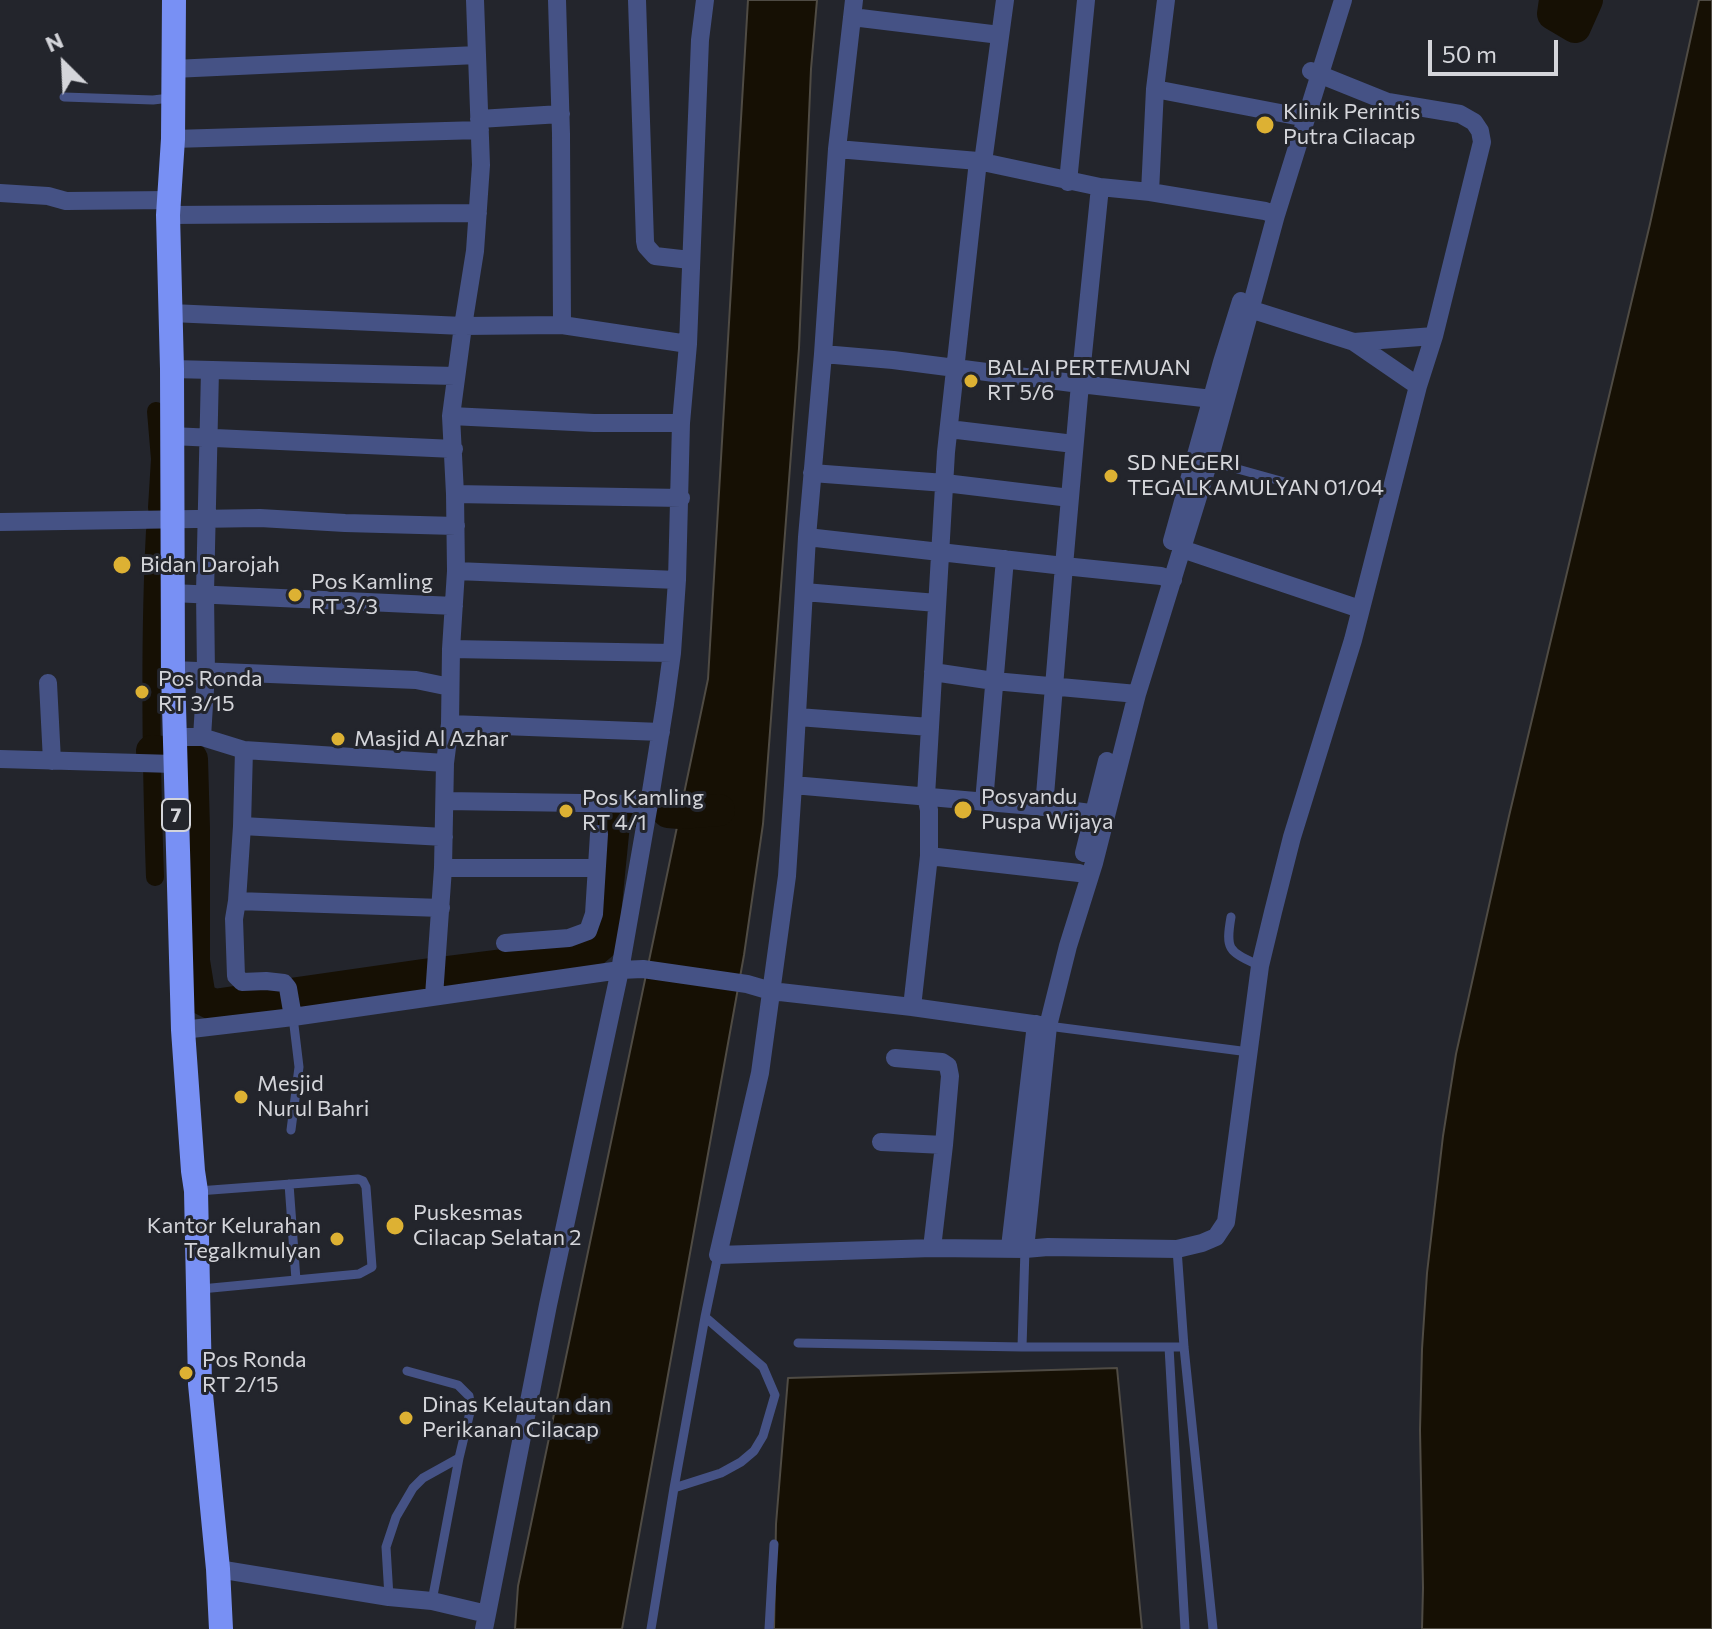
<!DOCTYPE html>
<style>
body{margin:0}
#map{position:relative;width:1712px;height:1629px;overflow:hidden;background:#23252c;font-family:Commissioner,sans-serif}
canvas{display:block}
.north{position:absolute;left:24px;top:24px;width:80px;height:80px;-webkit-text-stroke:6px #23252c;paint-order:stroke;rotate:336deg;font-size:22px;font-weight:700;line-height:32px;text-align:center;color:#d4d5da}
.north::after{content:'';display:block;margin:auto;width:28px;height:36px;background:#d4d5da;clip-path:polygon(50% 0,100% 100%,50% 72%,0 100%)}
.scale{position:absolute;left:1428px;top:40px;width:130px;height:36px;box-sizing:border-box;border:4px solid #d4d5da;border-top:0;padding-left:10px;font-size:24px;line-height:28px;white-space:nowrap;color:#d4d5da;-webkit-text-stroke:6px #23252c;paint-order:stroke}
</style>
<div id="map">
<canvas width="1712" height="1629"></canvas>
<div class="north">N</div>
<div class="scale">50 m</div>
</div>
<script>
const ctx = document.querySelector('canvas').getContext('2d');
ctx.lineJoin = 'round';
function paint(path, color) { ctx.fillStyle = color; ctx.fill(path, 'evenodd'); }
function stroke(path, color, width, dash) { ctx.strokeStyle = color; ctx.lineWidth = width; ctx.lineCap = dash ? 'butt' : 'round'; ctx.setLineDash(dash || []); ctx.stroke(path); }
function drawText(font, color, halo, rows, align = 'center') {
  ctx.font = font + ' Commissioner,sans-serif'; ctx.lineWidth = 6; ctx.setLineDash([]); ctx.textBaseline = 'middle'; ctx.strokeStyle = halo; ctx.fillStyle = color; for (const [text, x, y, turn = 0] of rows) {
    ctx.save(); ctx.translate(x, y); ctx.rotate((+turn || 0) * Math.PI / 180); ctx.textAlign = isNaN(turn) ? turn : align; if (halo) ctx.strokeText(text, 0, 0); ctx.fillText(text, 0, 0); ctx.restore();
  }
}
const water = new Path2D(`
 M748,0H817L811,69L799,348L763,824L744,955L622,1629H515L518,1586L708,679Z
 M1699,0H1712V1629H1422L1423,1588L1420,1430L1422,1349L1427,1273L1443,1136L1456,1054L1509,816L1650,224Z
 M1117,1368L1142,1629H774L776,1524L788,1378Z`);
const canal = new Path2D(`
 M156,411L160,459L157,508
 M155,531C149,646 151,762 155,877`);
const river = new Path2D(`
 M1555,0L1553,14L1575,27L1587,0
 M152,751L163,752
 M184,752L188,753L192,759L194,829V961L200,998L214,1005L423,975L590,954L602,944L615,814L620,810L636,811
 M668,812L680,813L719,810`);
const lane = new Path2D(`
 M64,97L153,100L170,98
 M1209,461L1295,485
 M1231,917C1225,951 1229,951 1260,966
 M1048,1026L1249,1052
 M291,1130L299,1067L293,1017
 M289,1184L296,1280
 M198,1191L358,1179L363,1181L366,1187L372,1267L359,1274L201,1289
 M1177,1249L1184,1347L1213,1629
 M798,1343L1022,1347H1184
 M1022,1347L1025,1249
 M1169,1347L1185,1629
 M407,1371L458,1385L469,1396L471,1408L459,1458L432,1601
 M674,1488L705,1317
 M389,1597L386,1547L396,1517L413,1488L423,1478L459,1458
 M651,1629L674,1488L721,1473L741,1462L754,1451L763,1436L775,1395L763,1367L705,1317L718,1255
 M769,1629L774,1544`);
const street = new Path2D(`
 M557,0L561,134L562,325
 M637,0L645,241L646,246L655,256L690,260
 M852,17L1000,35
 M173,69L477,55
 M1155,89L1296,116
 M479,119L561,114
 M173,139L480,130
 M837,149L854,0
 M983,162L1005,0
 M1068,182L1086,0
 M1100,187L1080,384L1064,566L1161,576L1173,580
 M1150,192L1155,89L1166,0
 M0,193L48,196L66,201L169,200
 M168,215L478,213
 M1240,306L1354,342L1418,386
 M171,313L463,326L475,251L481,165L475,0
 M1354,342L1434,336
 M823,354L893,360L1080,384L1221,400
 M172,369L455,376
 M451,416L594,423H681
 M949,429L1074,444
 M171,436L454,449
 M812,473L945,483L1070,498
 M455,494L681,498
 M0,522L260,518L345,523L456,526
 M807,537L1064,566L1044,807
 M1172,541L1222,362L1241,301
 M1182,549L1360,609
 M456,571L677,580
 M804,592L937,603
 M172,593L454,606
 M451,649L672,653
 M173,670L416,680L450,687
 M933,672L994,681L1137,694
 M48,683L52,761
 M798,717L930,727
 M450,724L661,732
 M174,737H202L244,750L445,763
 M202,737L206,673L205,593L210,370
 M244,750L242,826L237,901L441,908
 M0,759L174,764
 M793,785L807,537L823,354L837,149L978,161L1100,187L1150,192L1265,211L1276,215
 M445,801L649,804
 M984,802L1005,559
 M1106,815L1044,807L793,785L787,876L760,1073L718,1255L932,1248L1025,1249L1048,1247L1177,1249L1202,1243L1216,1237L1226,1222L1260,966L1273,912L1292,837L1353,640L1418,386L1434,336L1482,142L1480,131L1474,122L1460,114L1388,102L1311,71
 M242,826L444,837
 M1084,853L1107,761
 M929,856L1079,873
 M443,868H596
 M237,901L234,919L236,976L242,982L266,981L284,983L288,988L293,1017
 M505,943L569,938L588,931L594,914L599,834
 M434,996L443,868L445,763L450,724L451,649L456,571L455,494L451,416L463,326L562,325L688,344
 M912,1007L929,856V810L926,796L946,452L978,161
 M183,1030L293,1017L620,970L643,969L747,984L771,991L912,1007L1047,1026
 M895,1058L942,1062L948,1066L950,1076L944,1145L932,1248
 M881,1142L944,1145
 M1010,1247L1036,1024
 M1025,1249L1048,1026L1068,946L1094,863L1137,694L1209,461L1276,215L1343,0
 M218,1569L389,1597L432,1601L487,1614L484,1629
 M487,1614L548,1305L620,970L649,804L665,704L672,653L677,580L681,423L688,344L700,40L705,0`);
const highway = new Path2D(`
 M174,0L173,139L168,215L172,369L173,670L183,1030L193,1171L196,1191L200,1384L218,1569L221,1629`);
const markers = [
 [1265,125,10,"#ddb133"],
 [971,381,8,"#ddb133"],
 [1111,476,8,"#ddb133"],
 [122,565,10,"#ddb133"],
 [295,595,8,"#ddb133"],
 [142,692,8,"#ddb133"],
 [338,739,8,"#ddb133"],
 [963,810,10,"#ddb133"],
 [566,811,8,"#ddb133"],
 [241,1097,8,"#ddb133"],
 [395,1226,10,"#ddb133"],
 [337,1239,8,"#ddb133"],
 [186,1373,8,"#ddb133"],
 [406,1418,8,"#ddb133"]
];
const shields = [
 [176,815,28]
];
const shieldNames = [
 ["7",176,815]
];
const poiNames = [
 ["Klinik Perintis",1283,112],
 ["Putra Cilacap",1283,137],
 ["BALAI PERTEMUAN",987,368],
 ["RT 5/6",987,393],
 ["SD NEGERI",1127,463],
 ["TEGALKAMULYAN 01/04",1127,488],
 ["Bidan Darojah",140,565],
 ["Pos Kamling",311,582],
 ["RT 3/3",311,607],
 ["Pos Ronda",158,679],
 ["RT 3/15",158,704],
 ["Masjid Al Azhar",354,739],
 ["Posyandu",981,797],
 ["Puspa Wijaya",981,822],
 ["Pos Kamling",582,798],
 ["RT 4/1",582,823],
 ["Mesjid",257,1084],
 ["Nurul Bahri",257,1109],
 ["Puskesmas",413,1213],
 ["Cilacap Selatan 2",413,1238],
 ["Kantor Kelurahan",321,1226,"right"],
 ["Tegalkmulyan",321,1251,"right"],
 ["Pos Ronda",202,1360],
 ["RT 2/15",202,1385],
 ["Dinas Kelautan dan",422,1405],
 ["Perikanan Cilacap",422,1430]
];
paint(water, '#161004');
stroke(water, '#4f4b44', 2);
stroke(canal, '#161004', 18);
stroke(river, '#161004', 32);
stroke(lane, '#455285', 9);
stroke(street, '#455285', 18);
stroke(highway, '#7890f4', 24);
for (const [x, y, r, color] of markers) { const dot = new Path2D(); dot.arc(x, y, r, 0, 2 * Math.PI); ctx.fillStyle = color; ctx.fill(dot); stroke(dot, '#23252c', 3); }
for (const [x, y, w] of shields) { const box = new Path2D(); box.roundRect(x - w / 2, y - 16, w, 32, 6); ctx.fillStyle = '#23252c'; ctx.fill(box); stroke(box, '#d4d5da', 2); }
drawText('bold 20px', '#d4d5da', null, shieldNames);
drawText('22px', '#d4d5da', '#23252c', poiNames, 'left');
</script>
